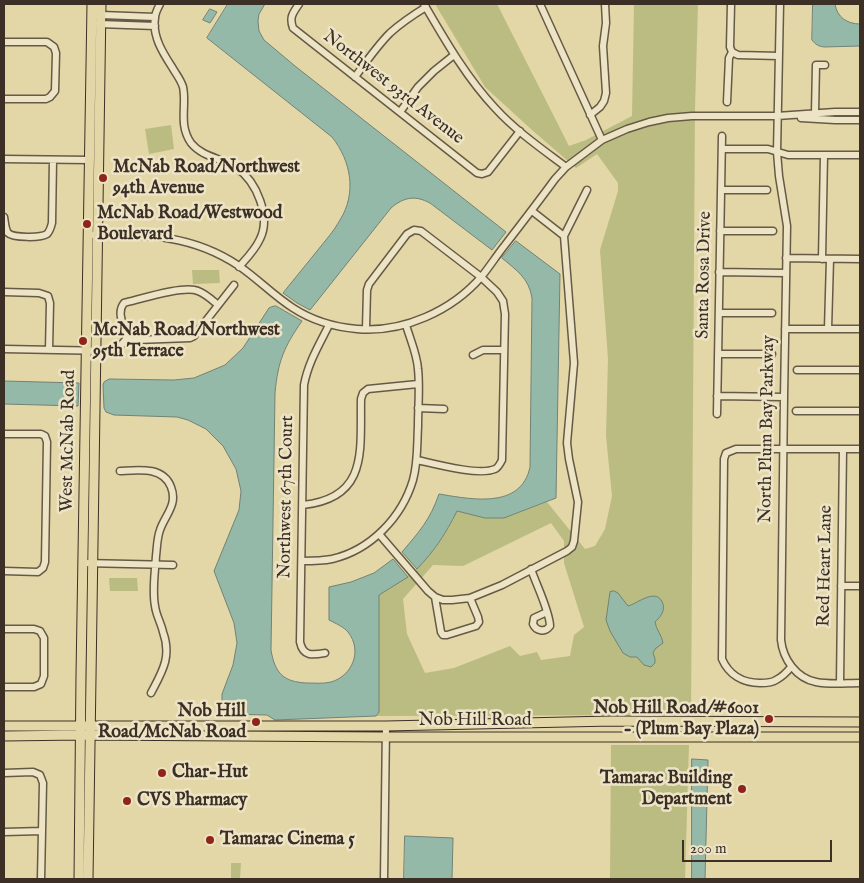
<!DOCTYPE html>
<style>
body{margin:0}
#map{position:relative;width:864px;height:883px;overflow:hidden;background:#e3d6a7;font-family:"IM FELL English",serif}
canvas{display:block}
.frame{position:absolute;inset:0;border:5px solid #3c3026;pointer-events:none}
.scale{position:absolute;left:682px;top:840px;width:150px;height:22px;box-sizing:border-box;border:2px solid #3c3026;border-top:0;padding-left:6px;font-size:15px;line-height:18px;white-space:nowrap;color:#3c3026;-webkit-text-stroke:4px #ede4c6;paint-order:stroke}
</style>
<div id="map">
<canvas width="864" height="883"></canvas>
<div class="frame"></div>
<div class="scale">200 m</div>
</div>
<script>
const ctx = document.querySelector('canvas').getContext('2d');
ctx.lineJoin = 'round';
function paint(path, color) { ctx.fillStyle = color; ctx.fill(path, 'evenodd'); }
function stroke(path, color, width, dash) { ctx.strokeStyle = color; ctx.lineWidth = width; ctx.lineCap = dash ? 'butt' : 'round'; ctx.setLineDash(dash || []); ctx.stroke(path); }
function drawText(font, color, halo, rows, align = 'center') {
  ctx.font = font + ' "IM FELL English",serif'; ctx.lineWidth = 5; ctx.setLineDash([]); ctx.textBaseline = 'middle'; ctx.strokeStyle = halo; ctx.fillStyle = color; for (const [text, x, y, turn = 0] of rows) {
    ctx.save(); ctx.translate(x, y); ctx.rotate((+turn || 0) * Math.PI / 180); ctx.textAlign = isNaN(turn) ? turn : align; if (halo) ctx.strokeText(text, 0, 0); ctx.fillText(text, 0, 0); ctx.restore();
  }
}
const green = new Path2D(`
 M435,4H497L569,146L586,140L632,116L634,4H698L695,108L691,715L376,716L379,712V595C418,572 438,551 457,511L485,518H504L547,502L585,549L595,546L605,529L612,496L606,436L608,359L600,250L618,191V183L597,154L576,168L532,130L485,87ZM551,523L564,541V563L584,627L574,635L570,656L541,660L537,652L520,656L510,646L454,668L425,673L407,634L403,599L433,565L463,566Z
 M171,125L174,149L149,154L145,129Z
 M192,270H219L220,283L193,284Z
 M109,578H137L138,591H110Z
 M611,745H689L685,879H610Z
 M231,863H241L240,879H231Z`);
const water = new Path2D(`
 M228,4H265L259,14L258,21L259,31L264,40L295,66L506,232L492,250L430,203C415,195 404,197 391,208L310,310L297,303L283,293C294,279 306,265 317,251C325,241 334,231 340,220C357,193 351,161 332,137L207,38Z
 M813,4H835C837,17 847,24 860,24V46L824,47C818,46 816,45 812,40Z
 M210,9L217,12L210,23L203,20Z
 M516,241L560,274L556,498L504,518H485L457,511C445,535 435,550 417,569L402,552C419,532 430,520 439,494C470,499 521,510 530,467L532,298C529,278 516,270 502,258Z
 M276,306L302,321C284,347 278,361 275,393L271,650C275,674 284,682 307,683C315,683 323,684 331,682C352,676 363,651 348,632C344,627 335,623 329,620V587L351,582L374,573L393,559L408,577L379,595V712L376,716L275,720L267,715L228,714L224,711L222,703V694L233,665L237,643L234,623L214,571L239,510L241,491L236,469L223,446L206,429L188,420L177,417L114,415L106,412L104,408L103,385L104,382L109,379L174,380L194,378L225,365L243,348L269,308L271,307Z
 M4,381L79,383L78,406L4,404Z
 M614,591L618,593L628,606C637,604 657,586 663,604C665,612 660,617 655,622C656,630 662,635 663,643L655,649L653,653L655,659V663L651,667L644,665L637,657H630L623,653L610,631L606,620L610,592Z
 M692,759L708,760L705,879H692Z
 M405,836L453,838L452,879H404Z`);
const minor = new Path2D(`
 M160,4C158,8 155,13 155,18C152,36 163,53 172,67C176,74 181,80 183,87C187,106 178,124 191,143C203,158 223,158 237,168C257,182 271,217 260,239C255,250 247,258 239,267
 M299,4C293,13 289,17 293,28L477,173L482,174L488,172L520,131
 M424,4C445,40 466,77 495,108C516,131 542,149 566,167
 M540,4L602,140
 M780,4L777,152L779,176L787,226L784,397L781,640C783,659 796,678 816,682C830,685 846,683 860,683
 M99,17L101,15L155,17
 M99,24L155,26
 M4,42H47L54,47L56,53L55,91L50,97L46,99H4
 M732,52L738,55L779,56
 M355,77C366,62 377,46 390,33C401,23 413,15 426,7
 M727,102L729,58L732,52L730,47L731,4
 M400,112L418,87L434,71L454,55
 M815,113L816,65H825
 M590,115L600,107L604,101L606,93L603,46L606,23L605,4
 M801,118L835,120H860
 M722,149H768L788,155H860
 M4,159L90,160
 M721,190H767
 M532,211L564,236
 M4,217C5,222 5,229 8,233C13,238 41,238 47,234C50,231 51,227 52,223L53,160
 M720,231H773
 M93,235C147,234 193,235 239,266C258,279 274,296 293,308C313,321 334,327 357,329C403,333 452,311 482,276C490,266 497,255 505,245C522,223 539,201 555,179L566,167L602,140L627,129L649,122L668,118L692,116H777L835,112H860
 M786,258L860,259
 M822,259L824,155
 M719,272L786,273
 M4,292L39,293L48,296L50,303L49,350
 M218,305C212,300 206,294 198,291C184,285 141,299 124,303C116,313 124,326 128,337L136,340L190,338L194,336L234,285
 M719,313H772
 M366,329L367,290L369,284L407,234L414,230L421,231L481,277L497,292L503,301L505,314L502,460C500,464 498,468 495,469C479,476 435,464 417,460
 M785,329H860
 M828,329L830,259
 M4,349L110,351L121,345L128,337
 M718,354H772
 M473,355L483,350H504
 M797,370H860
 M717,396L784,397
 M418,408L444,409
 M796,411H860
 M717,414L722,136
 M4,434H41L45,436L47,442L45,562L43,568L38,572L4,571
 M120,471C138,470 163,466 171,487C178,505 165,515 160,530C157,538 157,548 156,556C155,573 152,590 155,606C156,615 161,623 163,632C172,657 162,672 151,693
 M303,505C369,498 360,450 361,399L363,393L368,389L418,384
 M379,534L428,591L435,597L443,600H452L470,598L502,585L567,551L572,547L574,541L578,502L569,459L567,443L574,363L564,236L587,190
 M302,561C312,561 322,561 332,559C371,550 402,517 413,480C418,462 417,444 418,426C418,407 420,388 418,369C417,354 410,339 406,325
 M84,563L173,565
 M531,569C536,584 550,612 550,626C545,633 536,631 533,624L534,618L547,612
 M841,586H860
 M435,597L441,632L443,635H447L476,626L479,622L478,617L470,598
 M4,629H34L40,631L44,638V676L41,684L34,687H4
 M325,653C313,655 303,657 300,642L304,385C308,363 319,345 329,325
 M791,667C787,672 782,677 776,680C772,683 766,683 760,683C743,683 729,675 722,659L724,459L726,453L736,449H860
 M840,683L843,449
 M4,773L33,772L40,775L43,783L41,879
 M4,832L42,831
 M384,879L386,726`);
const major = new Path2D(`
 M4,726H386L612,721L860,722
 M4,736L81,735L386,737H860
 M79,879L81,675L92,4
 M88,879L101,4`);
const markers = [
 [103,178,5,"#8f2418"],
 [87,224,5,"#8f2418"],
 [83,341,5,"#8f2418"],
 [769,719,5,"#8f2418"],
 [256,722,5,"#8f2418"],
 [162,773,5,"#8f2418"],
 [742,789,5,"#8f2418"],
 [127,801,5,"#8f2418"],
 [210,840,5,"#8f2418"]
];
const streetNames = [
 ["Northwest 93rd Avenue",393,88,38],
 ["Santa Rosa Drive",705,275,-89],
 ["North Plum Bay Parkway",768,429,-89],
 ["West McNab Road",69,441,-89],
 ["Northwest 67th Court",287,497,-89],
 ["Red Heart Lane",826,566,-89],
 ["Nob Hill Road",475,721]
];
const poiNames = [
 ["McNab Road/Northwest",113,168],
 ["94th Avenue",113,189],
 ["McNab Road/Westwood",97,214],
 ["Boulevard",97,235],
 ["McNab Road/Northwest",93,331],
 ["95th Terrace",93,352],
 ["Nob Hill Road/#6001",759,709,"right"],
 ["- (Plum Bay Plaza)",759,730,"right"],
 ["Nob Hill",246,712,"right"],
 ["Road/McNab Road",246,733,"right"],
 ["Char-Hut",172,773],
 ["Tamarac Building",732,779,"right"],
 ["Department",732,800,"right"],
 ["CVS Pharmacy",137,801],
 ["Tamarac Cinema 5",220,840]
];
paint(green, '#bbbc82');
paint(water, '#95b9a9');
stroke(water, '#718275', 1);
stroke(minor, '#665a46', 9);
stroke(major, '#3c3026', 11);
stroke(minor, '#ede4c6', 6);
stroke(major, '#e3d6a7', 9);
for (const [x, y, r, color] of markers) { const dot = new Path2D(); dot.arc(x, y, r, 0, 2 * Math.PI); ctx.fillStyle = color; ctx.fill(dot); stroke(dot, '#ede4c6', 2); }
drawText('18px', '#3c3026', '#ede4c6', streetNames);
drawText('bold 18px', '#3c3026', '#ede4c6', poiNames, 'left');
</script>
